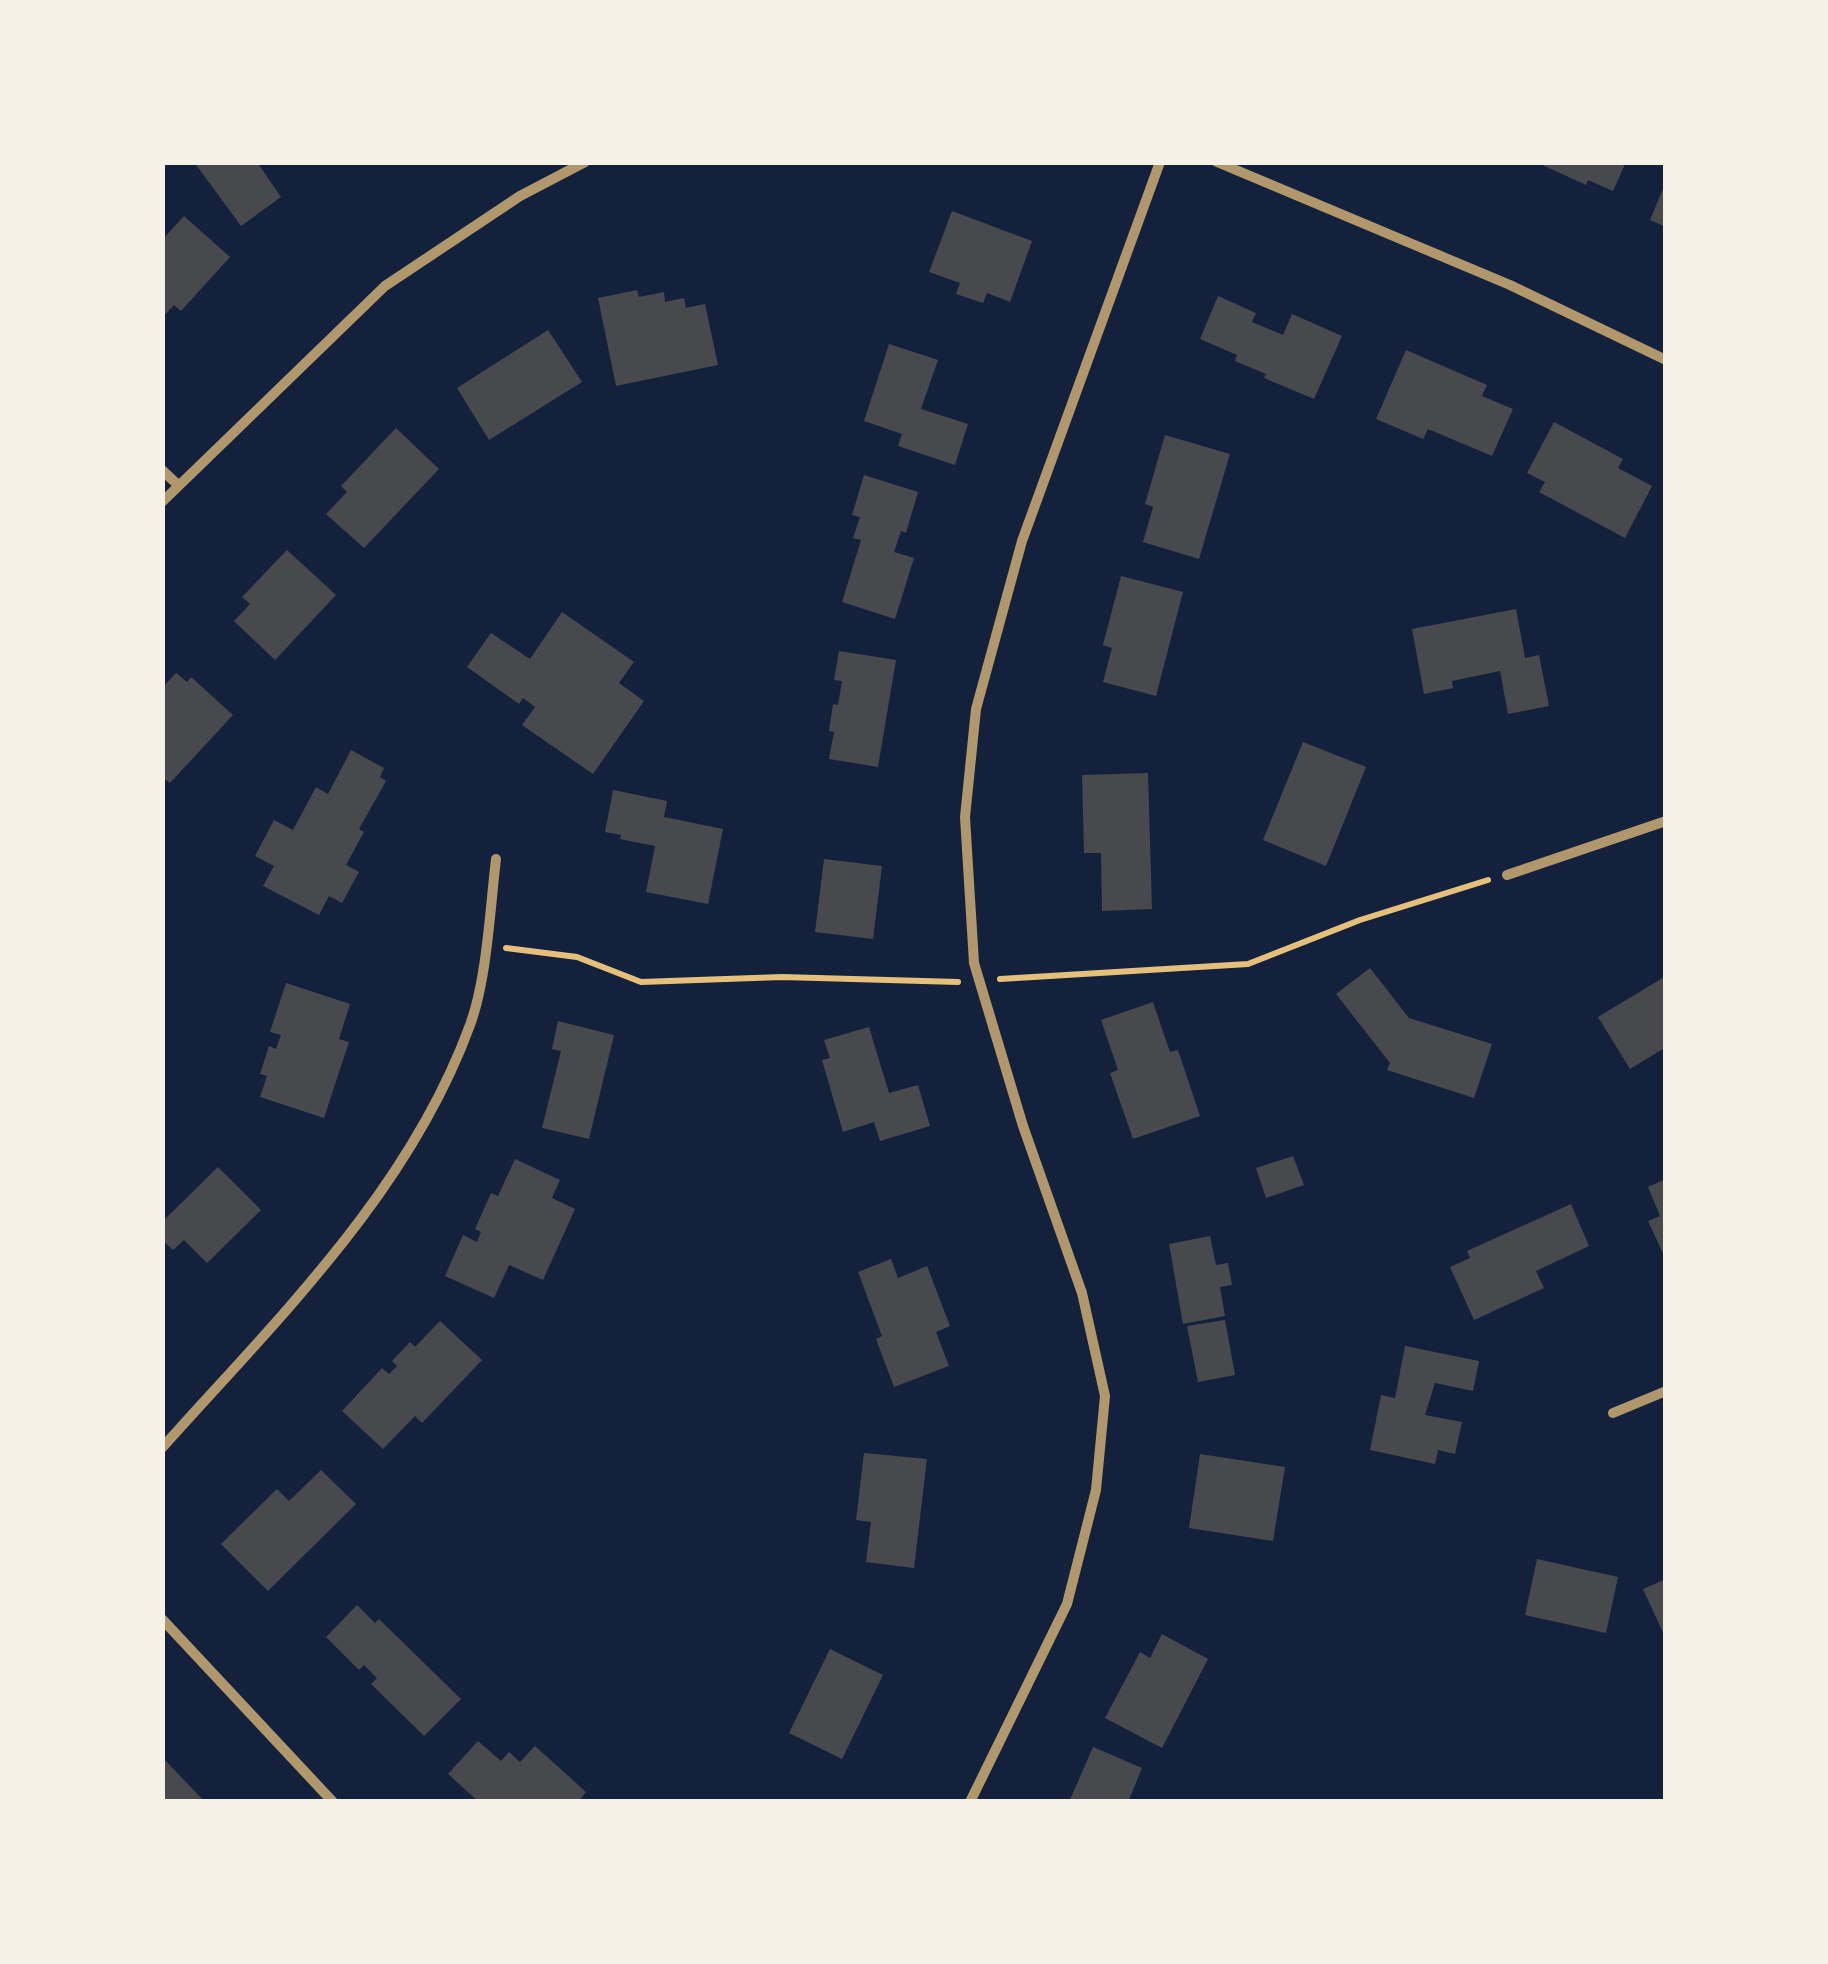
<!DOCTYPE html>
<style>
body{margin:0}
#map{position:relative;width:1828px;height:1964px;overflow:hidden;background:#14213d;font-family:Cabin,sans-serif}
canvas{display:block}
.frame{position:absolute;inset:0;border:165px solid #f6f1e7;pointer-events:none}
</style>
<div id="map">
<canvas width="1828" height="1964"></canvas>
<div class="frame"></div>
</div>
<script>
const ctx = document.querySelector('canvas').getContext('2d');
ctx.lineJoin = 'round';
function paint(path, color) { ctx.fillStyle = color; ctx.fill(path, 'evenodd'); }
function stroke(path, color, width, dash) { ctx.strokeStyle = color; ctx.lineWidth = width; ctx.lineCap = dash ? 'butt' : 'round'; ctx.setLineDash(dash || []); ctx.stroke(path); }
const building = new Path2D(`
 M194,162H257L281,197L241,226Z
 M1536,162H1626L1613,191L1588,180L1586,185Z
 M1665,184H1666V227L1650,220Z
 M952,211L1032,241L1010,302L987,293L983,303L956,294L960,283L929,272Z
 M184,216L230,257L181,311L174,305L162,318V240Z
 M637,290L639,297L664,292L665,302L684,298L686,308L705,304L718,365L616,386L598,298Z
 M1218,296L1256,313L1252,322L1283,335L1292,314L1342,336L1314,399L1264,378L1266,374L1235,361L1237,355L1200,339Z
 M548,330L582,382L489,440L457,388Z
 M889,344L938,360L921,409L968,424L955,465L898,446L902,434L864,421Z
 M1406,350L1487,385L1482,396L1513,409L1492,456L1428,429L1423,439L1376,419Z
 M1554,422L1623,459L1618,468L1652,486L1625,538L1539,492L1545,482L1527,473Z
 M396,428L439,469L364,548L326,514L347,492L341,486Z
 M1165,435L1230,454L1199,559L1143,542L1153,507L1145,504Z
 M864,475L918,492L906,533L901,531L894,552L914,558L895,619L842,602L861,540L853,538L860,517L852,515Z
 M287,550L336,595L275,660L234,621L250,604L242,597Z
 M1121,576L1183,592L1156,696L1103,682L1112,648L1103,645Z
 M1516,609L1525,658L1539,655L1549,706L1508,714L1500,671L1452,681L1453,688L1424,694L1412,629Z
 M562,612L634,662L619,683L644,701L593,774L522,725L535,707L523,698L519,704L467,667L491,633L530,659Z
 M839,651L896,660L878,767L829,759L834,732L829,731L833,704L838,705L842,681L834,680Z
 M176,673L187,682L191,677L233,715L170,783L162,777V688Z
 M1303,742L1366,767L1326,866L1263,840Z
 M351,750L384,768L380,777L386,781L359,829L364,832L346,865L359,872L342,903L329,896L319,915L263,886L274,866L255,856L274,820L293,830L316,787L328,794Z
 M1148,773L1152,909L1102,911L1101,853H1084L1082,775Z
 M613,790L667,801L664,817L723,829L708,904L646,892L655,846L620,839L621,835L605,832Z
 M824,859L882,866L873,939L815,932Z
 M1370,968L1409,1018L1492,1044L1474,1098L1387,1070L1390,1063L1336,994Z
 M1666,976V1047L1630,1069L1598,1017Z
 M286,983L350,1004L339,1039L349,1042L324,1118L260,1097L267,1076L260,1074L269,1046L276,1049L281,1035L270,1032Z
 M1153,1002L1170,1052L1178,1050L1200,1116L1133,1139L1110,1073L1118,1070L1101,1020Z
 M558,1021L614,1035L589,1139L542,1128L561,1051L552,1049Z
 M869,1027L889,1093L918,1085L930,1126L880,1141L874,1122L843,1132L822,1060L830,1058L824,1040Z
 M1293,1156L1304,1185L1266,1198L1256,1168Z
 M515,1159L560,1180L552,1198L575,1209L543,1280L509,1265L494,1298L445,1276L463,1235L477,1242L481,1232L475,1229L491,1193L498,1196Z
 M218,1167L261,1210L207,1263L184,1240L173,1250L162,1240V1222Z
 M1666,1179V1260L1648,1221L1660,1216L1648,1187Z
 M1571,1204L1589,1246L1536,1271L1544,1288L1474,1320L1450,1267L1470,1258L1467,1251Z
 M1210,1236L1216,1265L1228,1263L1232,1285L1220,1287L1225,1316L1183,1324L1169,1244Z
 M891,1259L898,1278L927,1266L950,1326L936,1332L949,1366L894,1387L876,1339L882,1336L858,1272Z
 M1225,1320L1235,1375L1198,1382L1187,1326Z
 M440,1321L482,1360L422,1423L415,1416L383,1449L342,1411L382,1368L389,1374L397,1366L392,1361L410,1342L415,1347Z
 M1405,1346L1479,1361L1473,1391L1435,1383L1425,1415L1462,1422L1455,1454L1438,1450L1435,1464L1370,1450L1381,1395L1395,1398Z
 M864,1453L927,1459L914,1568L866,1562L871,1522L856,1520Z
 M1200,1454L1285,1467L1273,1541L1189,1528Z
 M321,1470L356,1504L268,1591L221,1544L277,1489L289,1501Z
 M1537,1559L1618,1577L1606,1633L1525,1615Z
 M1666,1579V1639L1643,1589Z
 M357,1605L375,1623L379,1619L461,1699L424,1736L371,1684L377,1678L364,1665L359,1670L326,1637Z
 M1162,1634L1208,1659L1162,1748L1105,1718L1140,1652L1150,1658Z
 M830,1649L883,1675L842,1759L789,1733Z
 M478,1741L501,1761L509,1752L520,1762L535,1746L586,1792L578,1802H479L448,1774Z
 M1093,1747L1142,1768L1128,1802H1069Z
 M162,1757L205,1802H162Z`);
const path = new Path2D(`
 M506,948L577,957L641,982L782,977L958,982
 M1000,979L1248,964L1360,920L1488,880`);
const minor = new Path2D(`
 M1217,162L1510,285L1666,360
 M162,470L178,485
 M162,502L385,286L520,196L585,162
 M1507,875L1666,821
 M1613,1413L1666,1391
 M162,1448C278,1318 409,1192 470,1025C487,979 490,909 496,859
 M162,1619L333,1802
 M970,1802L1067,1604L1096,1490L1105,1396L1082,1293L1023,1126L974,963L965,817L976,709L1022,541L1160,162`);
paint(building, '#48494c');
stroke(path, '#e5c07b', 6);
stroke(minor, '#b1986c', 10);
</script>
